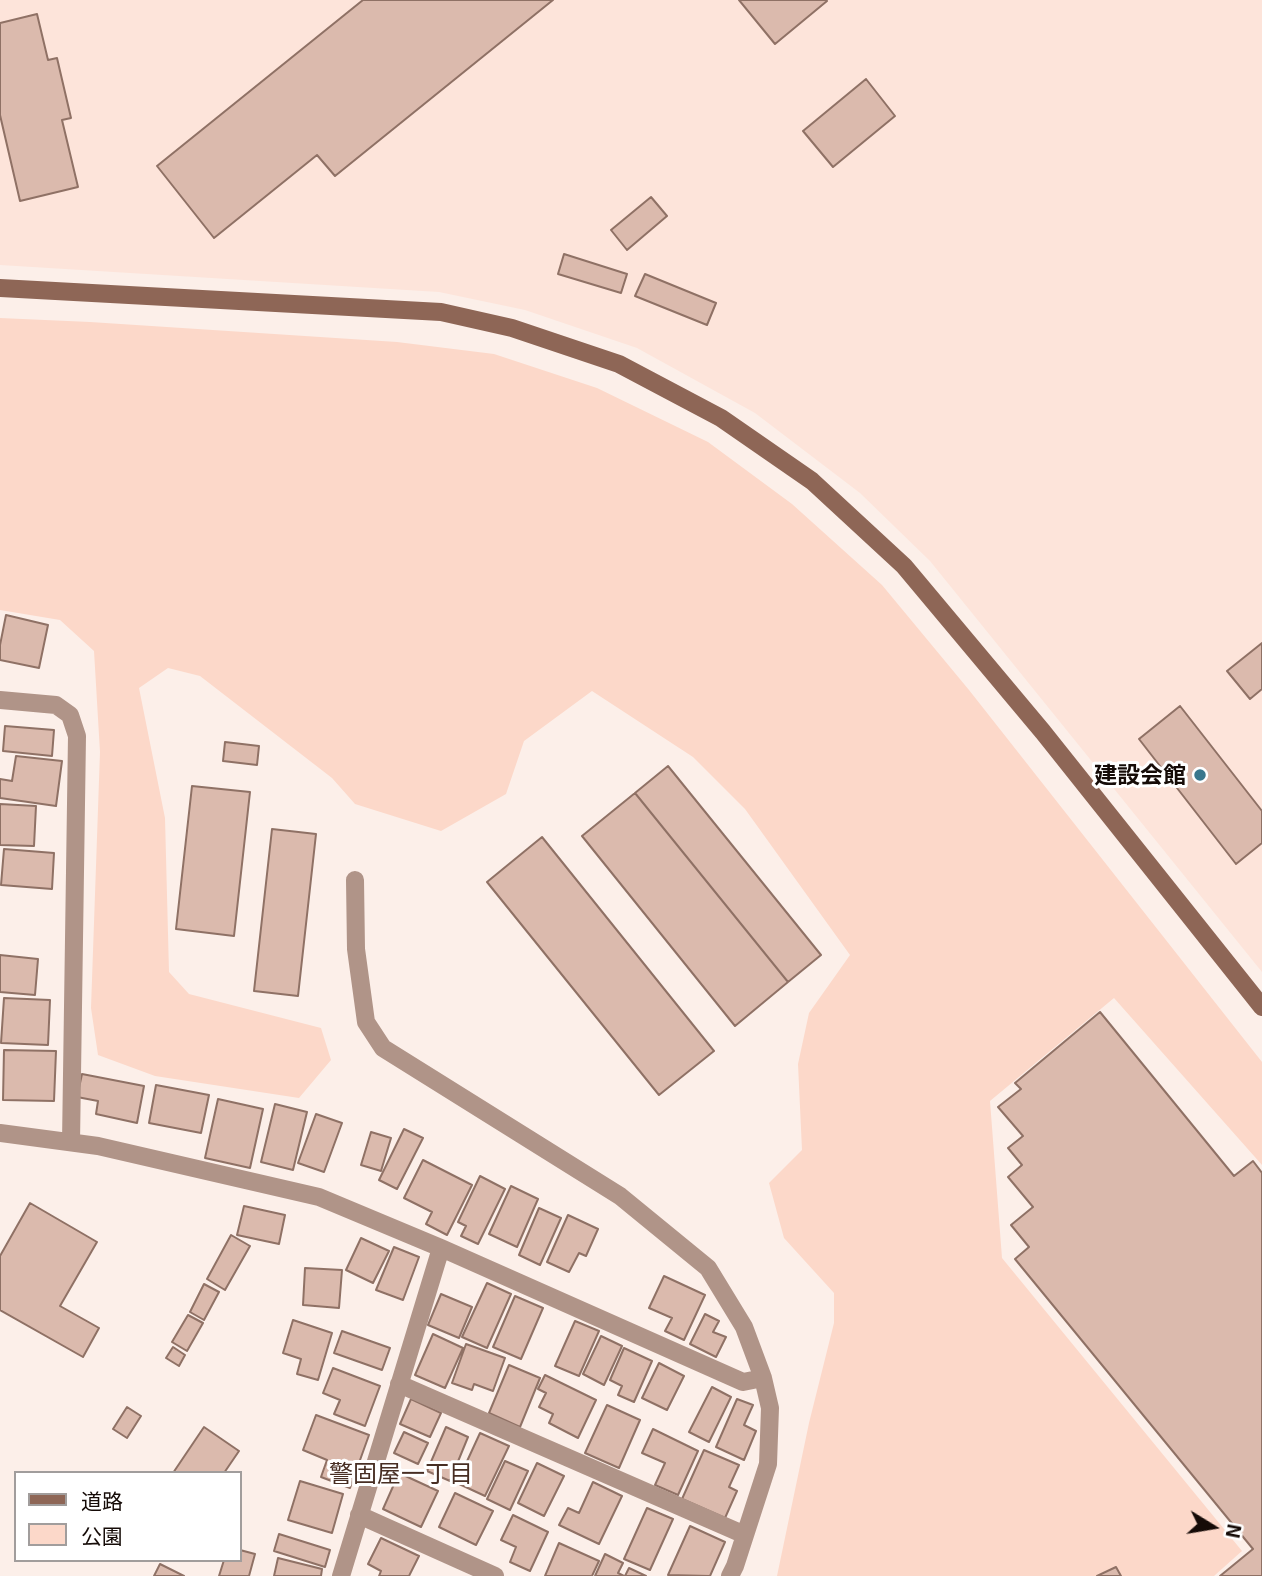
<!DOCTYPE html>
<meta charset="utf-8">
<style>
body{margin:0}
#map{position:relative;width:1262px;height:1576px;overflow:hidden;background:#fcefe9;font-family:"Exo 2","Noto Sans JP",sans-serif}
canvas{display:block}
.legend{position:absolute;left:14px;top:1471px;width:228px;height:91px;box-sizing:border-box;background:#fff;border:2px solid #a19d9c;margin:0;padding:9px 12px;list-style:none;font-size:21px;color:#150b07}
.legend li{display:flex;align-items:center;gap:14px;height:35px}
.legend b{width:35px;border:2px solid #a19d9c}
.north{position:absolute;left:1178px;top:1492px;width:70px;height:70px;-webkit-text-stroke:5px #fff;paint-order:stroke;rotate:101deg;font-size:19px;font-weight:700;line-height:28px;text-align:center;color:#150b07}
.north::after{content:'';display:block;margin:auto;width:24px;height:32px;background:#150b07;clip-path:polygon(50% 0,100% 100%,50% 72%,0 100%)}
</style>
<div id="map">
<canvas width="1262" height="1576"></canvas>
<ul class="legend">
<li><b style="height:9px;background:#8e6656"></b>道路</li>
<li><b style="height:19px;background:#fcd8c9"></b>公園</li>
</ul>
<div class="north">N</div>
</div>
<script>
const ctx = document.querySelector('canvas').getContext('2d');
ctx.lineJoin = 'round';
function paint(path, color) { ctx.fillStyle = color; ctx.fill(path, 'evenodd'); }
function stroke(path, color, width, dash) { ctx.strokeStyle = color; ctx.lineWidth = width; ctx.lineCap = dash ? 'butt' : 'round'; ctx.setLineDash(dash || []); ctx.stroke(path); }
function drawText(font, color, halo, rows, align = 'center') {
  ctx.font = font + ' "Exo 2","Noto Sans JP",sans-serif'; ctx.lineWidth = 6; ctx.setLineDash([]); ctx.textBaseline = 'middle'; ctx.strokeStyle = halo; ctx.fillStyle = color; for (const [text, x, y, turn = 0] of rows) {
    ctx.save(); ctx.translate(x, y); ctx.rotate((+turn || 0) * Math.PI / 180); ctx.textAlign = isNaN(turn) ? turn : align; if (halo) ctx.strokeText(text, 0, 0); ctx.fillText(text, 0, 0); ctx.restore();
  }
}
const built = new Path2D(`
 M0,0H1262V972L930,561L860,493L755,413L637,348L525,310L439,292L0,265Z`);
const green = new Path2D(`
 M0,318L90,322L397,342L494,354L597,388L708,442L792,504L882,585L969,690L1262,1062V1165L1114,998L990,1101L1002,1258L1242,1551L1214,1576H777L809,1423L834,1323V1293L784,1238L769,1183L802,1150L798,1064L809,1013L850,955L745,809L693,757L592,691L524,741L506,794L441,831L355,804L332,778L200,676L168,668L139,688L165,818L169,972L189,994L321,1028L331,1060L299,1098L155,1076L98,1055L91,1008L100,752L94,651L60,620L0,610Z`);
const building = new Path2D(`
 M363,0H553L335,176L317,155L214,238L157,166Z
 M739,0H826L827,1L775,44Z
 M37,14L48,60L57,58L71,118L62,120L78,187L20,201L0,115V23Z
 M866,79L895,116L833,167L803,131Z
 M651,197L667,216L627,250L611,230Z
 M564,254L627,274L621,293L558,274Z
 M645,274L716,303L707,325L635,296Z
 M6,615L48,625L39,668L0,660V645Z
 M1262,643V689L1250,699L1227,671Z
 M1180,706L1262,811V843L1236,864L1139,739Z
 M5,726L54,730L52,756L3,751Z
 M225,742L259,746L257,765L223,761Z
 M16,756L62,761L56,806L0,798V779L12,781Z
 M668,766L821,955L788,982L635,793Z
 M192,786L250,792L234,936L176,929Z
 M635,793L788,982L735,1026L582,836Z
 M0,804L36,806L34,846L0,845Z
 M272,829L316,834L298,996L254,991Z
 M542,837L714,1051L659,1095L487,882Z
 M4,849L54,853L52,889L1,885Z
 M0,955L38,959L35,995L0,992Z
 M4,998L50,1000L48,1045L1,1043Z
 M1100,1012L1234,1176L1253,1161L1262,1173V1576H1220L1253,1549L1015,1259L1029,1247L1011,1225L1033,1207L1008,1177L1022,1165L1008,1148L1023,1136L998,1107L1021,1089L1015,1083Z
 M4,1050L56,1051L54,1101L3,1100Z
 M82,1074L144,1086L137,1123L96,1114L98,1101L77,1097Z
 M156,1085L209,1095L201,1133L149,1123Z
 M218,1099L263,1109L250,1168L205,1158Z
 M275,1104L307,1112L293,1170L261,1162Z
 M316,1114L342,1123L324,1172L298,1163Z
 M404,1129L423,1138L397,1189L379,1180Z
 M371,1132L391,1138L381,1171L361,1165Z
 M423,1160L472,1185L447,1235L426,1224L432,1212L404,1198Z
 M480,1176L505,1189L478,1244L461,1236L466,1226L458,1222Z
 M511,1186L538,1199L517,1247L489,1234Z
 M30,1203L97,1242L60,1306L99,1328L83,1357L0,1310V1256Z
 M244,1206L285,1215L279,1244L237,1235Z
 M539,1208L561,1218L540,1265L519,1255Z
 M568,1215L598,1229L586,1256L579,1253L569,1272L547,1262Z
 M231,1235L250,1246L225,1290L207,1279Z
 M361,1238L389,1251L373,1283L346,1270Z
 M394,1247L419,1257L403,1300L376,1290Z
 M305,1268L342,1270L339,1308L303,1305Z
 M664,1276L705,1295L684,1340L665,1331L672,1318L649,1308Z
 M487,1283L511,1294L487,1348L462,1337Z
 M204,1284L219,1292L204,1320L190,1312Z
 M441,1294L472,1307L459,1338L428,1325Z
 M515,1296L543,1308L521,1359L493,1347Z
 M705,1314L719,1321L713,1332L726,1337L716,1357L690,1344Z
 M188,1315L203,1323L187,1351L172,1342Z
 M293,1320L332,1333L318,1380L297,1374L301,1359L283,1353Z
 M575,1321L599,1331L579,1376L555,1366Z
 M342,1331L390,1348L382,1370L334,1353Z
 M433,1334L463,1348L445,1388L415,1375Z
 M601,1336L622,1346L604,1385L583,1374Z
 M466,1344L505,1358L493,1391L474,1384L472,1390L452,1383Z
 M173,1347L185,1355L179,1366L166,1358Z
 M624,1348L652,1361L634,1402L618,1395L622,1386L610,1380Z
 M659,1363L684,1376L667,1410L642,1398Z
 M509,1365L540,1378L520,1427L489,1413Z
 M333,1368L380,1386L365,1426L334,1414L340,1400L323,1393Z
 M545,1375L596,1400L578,1438L549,1423L553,1414L539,1407L546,1393L538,1389Z
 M712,1387L731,1397L709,1442L689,1432Z
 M411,1399L441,1413L430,1437L400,1424Z
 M737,1399L753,1405L744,1425L756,1431L744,1460L716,1447Z
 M607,1405L640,1420L619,1468L585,1453Z
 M127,1407L141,1416L127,1438L113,1429Z
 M316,1415L369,1435L350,1488L321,1477L327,1460L303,1450Z
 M204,1427L239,1451L224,1473H173Z
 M446,1427L468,1437L450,1481L427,1471Z
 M653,1429L698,1451L678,1495L655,1485L665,1463L642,1453Z
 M404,1432L428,1443L418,1464L394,1453Z
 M480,1433L509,1446L485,1496L457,1483Z
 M704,1450L739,1465L729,1487L737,1491L725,1518L682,1499Z
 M505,1461L528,1471L510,1510L487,1499Z
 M537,1463L564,1476L544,1516L518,1503Z
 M399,1473L438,1491L421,1527L383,1509Z
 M300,1481L343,1494L332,1533L288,1520Z
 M593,1482L622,1496L599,1544L559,1525L568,1508L579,1513Z
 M455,1493L493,1511L476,1545L439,1527Z
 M647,1508L673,1519L650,1570L624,1559Z
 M513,1515L548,1532L530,1571L510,1562L516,1547L501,1540Z
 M690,1526L725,1542L710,1576L668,1575Z
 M279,1534L330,1550L325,1567L274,1551Z
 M381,1538L419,1556L409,1576H379L381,1571L368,1564Z
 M559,1543L599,1561L592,1576H545Z
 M240,1550L255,1554L249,1576H219L224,1560H240Z
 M605,1554L623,1563L618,1573L624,1576H595Z
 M278,1558L322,1569L321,1576H274Z
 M160,1564L184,1576H154Z
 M1116,1567L1121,1576H1097Z
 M629,1568L646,1576H625Z`);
const street = new Path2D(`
 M0,700L56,705L70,715L77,736L71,1142
 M355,880L356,949L366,1022L383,1048L620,1196L708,1268L744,1327L763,1378L770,1408L768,1464L735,1566L730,1576
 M0,1133L98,1146L319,1197L441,1248L743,1382L763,1378
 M399,1384L745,1535
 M359,1515L495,1576
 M341,1576L441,1248`);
const secondary = new Path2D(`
 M0,288L441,312L512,328L619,364L721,418L812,481L904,566L1043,732L1262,1007`);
const markers = [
 [1200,775,7,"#39778d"]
];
const poiNames = [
 ["建設会館",1186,775]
];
const neighbourhoodNames = [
 ["警固屋一丁目",401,1474]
];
paint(built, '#fde4da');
paint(green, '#fcd8c9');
paint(building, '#dbbaad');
stroke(building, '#8f7165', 2);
stroke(street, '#b09488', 18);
stroke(secondary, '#8e6656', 18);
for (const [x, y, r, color] of markers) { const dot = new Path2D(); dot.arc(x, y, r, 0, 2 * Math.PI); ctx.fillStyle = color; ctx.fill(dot); stroke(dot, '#fff', 2.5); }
drawText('bold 23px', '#150b07', '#fff', poiNames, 'right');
drawText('24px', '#472e23', '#fff', neighbourhoodNames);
</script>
